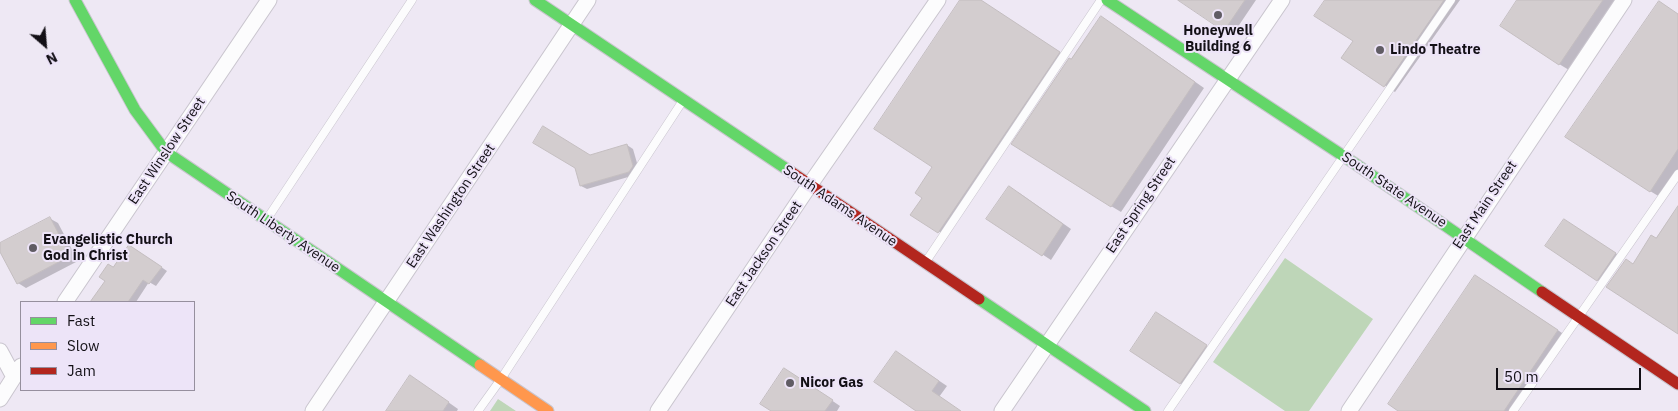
<!DOCTYPE html>
<style>
body{margin:0}
#map{position:relative;width:1678px;height:411px;overflow:hidden;background:#eee8f4;font-family:"IBM Plex Sans",sans-serif}
canvas{display:block}
.legend{position:absolute;left:20px;top:301px;width:175px;height:90px;box-sizing:border-box;background:#ede4f8;border:1px solid #968f9e;margin:0;padding:6px 9px;list-style:none;font-size:15px;color:#131016}
.legend li{display:flex;align-items:center;gap:10px;height:25px}
.legend b{width:25px;border:1px solid #968f9e}
.north{position:absolute;left:20px;top:20px;width:50px;height:50px;-webkit-text-stroke:4px #ede4f8;paint-order:stroke;rotate:153deg;font-size:14px;font-weight:700;line-height:20px;text-align:center;color:#131016}
.north::after{content:'';display:block;margin:auto;width:18px;height:22px;background:#131016;clip-path:polygon(50% 0,100% 100%,50% 72%,0 100%)}
.scale{position:absolute;left:1496px;top:368px;width:145px;height:22px;box-sizing:border-box;border:2px solid #131016;border-top:0;padding-left:6px;font-size:15px;line-height:18px;white-space:nowrap;color:#131016;-webkit-text-stroke:4px #ede4f8;paint-order:stroke}
</style>
<div id="map">
<canvas width="1678" height="411"></canvas>
<ul class="legend">
<li><b style="height:6px;background:#63d668"></b>Fast</li>
<li><b style="height:6px;background:#ff974d"></b>Slow</li>
<li><b style="height:6px;background:#b3261e"></b>Jam</li>
</ul>
<div class="north">N</div>
<div class="scale">50 m</div>
</div>
<script>
const ctx = document.querySelector('canvas').getContext('2d');
ctx.lineJoin = 'round';
function paint(path, color) { ctx.fillStyle = color; ctx.fill(path, 'evenodd'); }
function stroke(path, color, width, dash) { ctx.strokeStyle = color; ctx.lineWidth = width; ctx.lineCap = dash ? 'butt' : 'round'; ctx.setLineDash(dash || []); ctx.stroke(path); }
function drawText(font, color, halo, rows, align = 'center') {
  ctx.font = font + ' "IBM Plex Sans",sans-serif'; ctx.lineWidth = 4; ctx.setLineDash([]); ctx.textBaseline = 'middle'; ctx.strokeStyle = halo; ctx.fillStyle = color; for (const [text, x, y, turn = 0] of rows) {
    ctx.save(); ctx.translate(x, y); ctx.rotate((+turn || 0) * Math.PI / 180); ctx.textAlign = isNaN(turn) ? turn : align; if (halo) ctx.strokeText(text, 0, 0); ctx.fillText(text, 0, 0); ctx.restore();
  }
}
const green = new Path2D(`
 M1285,258L1373,319L1309,411H1285L1213,362Z
 M498,399L516,411H490Z`);
const shadow = new Path2D(`
 M961,0H980L1067,57L947,237L912,214L923,197L934,167Z
 M1180,0H1256L1233,34Z
 M1326,0H1460L1395,92L1343,58L1355,41Z
 M1518,0H1617L1569,70L1559,64Z
 M1678,14V171L1660,197L1650,191Z
 M1111,23L1204,88L1121,212L1111,206Z
 M627,145L633,149L639,170L635,175L587,189L581,186L576,168L590,156Z
 M1018,192L1071,229L1051,260L988,219Z
 M49,218L58,223L78,261L26,288L18,283L0,250V244Z
 M1572,225L1623,258L1605,284L1597,280Z
 M135,249L167,271L156,286L149,282L136,302H92L114,269Z
 M1486,282L1568,337L1518,411H1400Z
 M1165,318L1214,351L1189,388L1180,383Z
 M905,358L947,386L939,397L960,411H918Z
 M793,374L840,406L837,411H773Z
 M421,383L458,409L457,411H387Z`);
const building = new Path2D(`
 M960,0H981L1060,52L938,233L910,215L922,198L915,193L932,167L874,129Z
 M1178,0H1245L1224,31Z
 M1325,0H1444L1384,87L1341,58L1353,41L1314,16Z
 M1517,0H1603L1559,65L1500,26Z
 M1659,1L1678,14V149L1650,192L1565,137Z
 M1101,16L1195,82L1111,207L1011,144L1069,58L1071,59Z
 M543,126L590,155L627,144L633,166L629,172L580,186L575,168L533,143Z
 M1009,186L1063,224L1042,256L986,219Z
 M1678,206V334L1606,287L1626,259L1633,264L1651,235L1656,238Z
 M50,217L70,256L17,284L0,252V243Z
 M1564,219L1616,253L1597,281L1545,246Z
 M129,245L162,267L149,284L143,280L128,302H90L105,281L99,277L108,264L113,267Z
 M1475,275L1558,330L1504,411H1398L1388,404Z
 M1156,312L1207,345L1180,384L1130,351Z
 M896,351L939,381L932,391L961,411H916L874,382Z
 M784,368L833,400L825,411H771L760,404Z
 M410,375L449,402L443,411H386Z`);
const lane = new Path2D(`
 M267,219L412,0
 M927,260L1101,0
 M478,411L501,379L682,102
 M1168,411L1451,0
 M1513,411L1678,174`);
const street = new Path2D(`
 M65,302L269,0
 M0,351L14,377
 M0,399L21,366
 M313,411L588,0
 M658,411L809,186L938,0
 M1002,411L1282,0
 M1349,411L1624,0`);
const fast = new Path2D(`
 M75,0L135,110L166,152L480,365
 M535,0L791,172
 M1107,0L1354,163L1542,292
 M979,299L1145,411`);
const slow = new Path2D(`
 M480,365L548,411`);
const jam = new Path2D(`
 M791,172L979,299
 M1542,292L1678,384`);
const markers = [
 [1218,15,5,"#605c64"],
 [1380,50,5,"#605c64"],
 [33,248,5,"#605c64"],
 [790,383,5,"#605c64"]
];
const poiNames = [
 ["Honeywell",1218,31,"center"],
 ["Building 6",1218,47,"center"],
 ["Lindo Theatre",1390,50],
 ["Evangelistic Church",43,240],
 ["God in Christ",43,256],
 ["Nicor Gas",800,383]
];
const streetNames = [
 ["East Winslow Street",167,151,-56],
 ["South State Avenue",1394,190,34],
 ["East Spring Street",1141,205,-56],
 ["East Main Street",1485,205,-56],
 ["East Washington Street",451,206,-56],
 ["South Adams Avenue",840,206,34],
 ["South Liberty Avenue",283,232,34],
 ["East Jackson Street",764,254,-56]
];
paint(green, '#bed6b8');
paint(shadow, '#0003');
paint(building, '#d3cdcf');
stroke(building, '#c4bec0', 1);
stroke(lane, '#c9c5ce', 9);
stroke(street, '#c9c5ce', 17);
stroke(fast, '#c9c5ce', 13);
stroke(slow, '#c9c5ce', 13);
stroke(jam, '#c9c5ce', 13);
stroke(lane, '#fcfcfd', 8);
stroke(street, '#fcfcfd', 15);
stroke(fast, '#63d668', 11);
stroke(slow, '#ff974d', 11);
stroke(jam, '#b3261e', 11);
for (const [x, y, r, color] of markers) { const dot = new Path2D(); dot.arc(x, y, r, 0, 2 * Math.PI); ctx.fillStyle = color; ctx.fill(dot); stroke(dot, '#ede4f8', 2); }
drawText('bold 14px', '#131016', '#ede4f8', poiNames, 'left');
drawText('14px', '#131016', '#ede4f8', streetNames);
</script>
